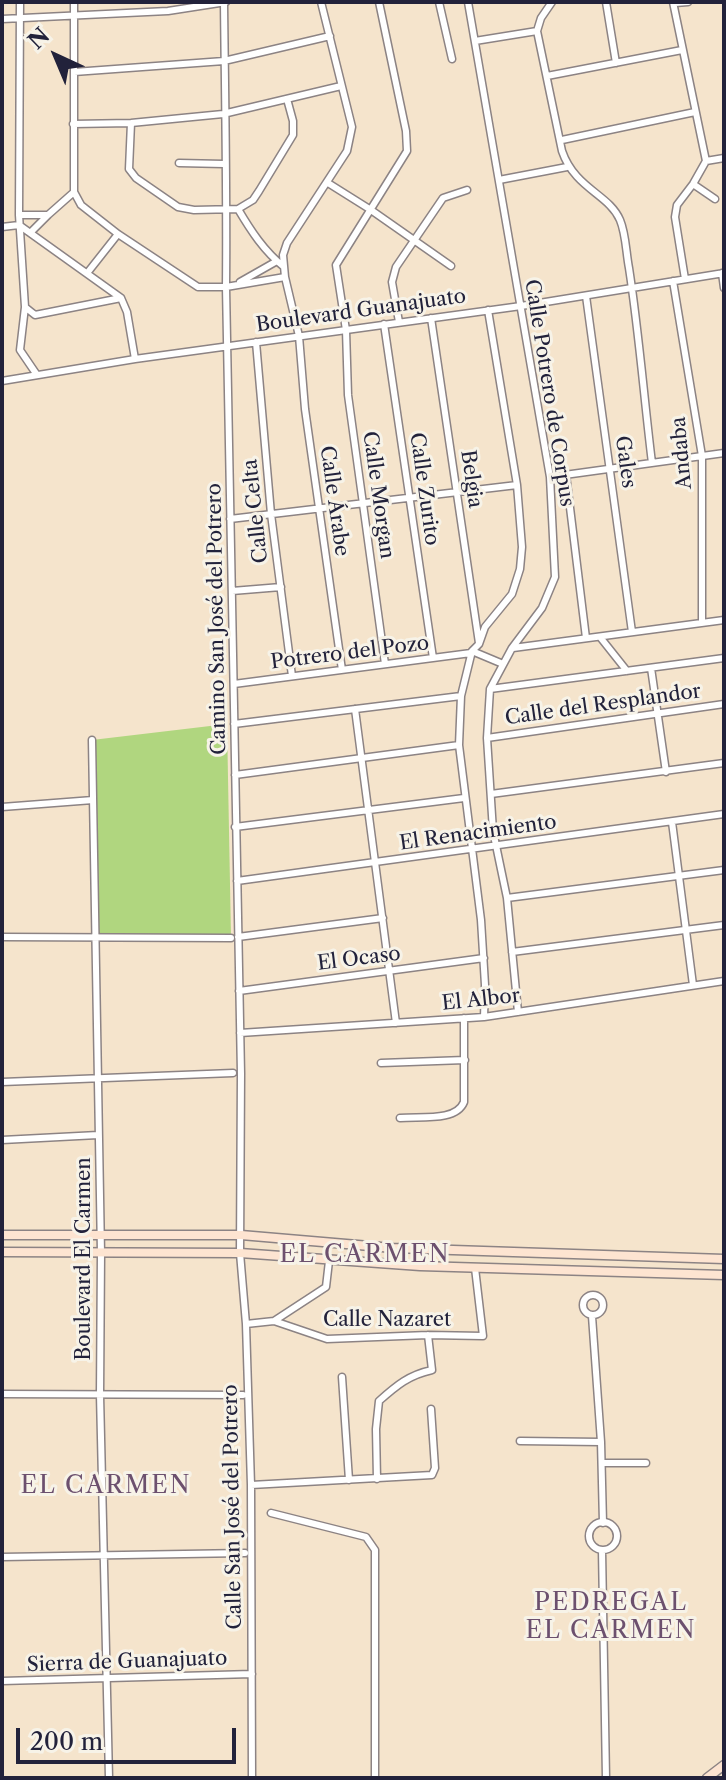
<!DOCTYPE html>
<meta charset="utf-8">
<style>
body{margin:0}
#map{position:relative;width:726px;height:1780px;overflow:hidden;background:#f5e4cc;font-family:"Libre Caslon Text",serif}
canvas{display:block}
.frame{position:absolute;inset:0;border:4px solid #22223b;pointer-events:none}
.north{position:absolute;left:16px;top:16px;width:80px;height:80px;-webkit-text-stroke:6px #f7f3e8;paint-order:stroke;rotate:316deg;font-size:22px;font-weight:700;line-height:32px;text-align:center;color:#22223b}
.north::after{content:'';display:block;margin:auto;width:28px;height:36px;background:#22223b;clip-path:polygon(50% 0,100% 100%,50% 72%,0 100%)}
.scale{position:absolute;left:16px;top:1728px;width:220px;height:36px;box-sizing:border-box;border:4px solid #22223b;border-top:0;padding-left:10px;font-size:24px;line-height:28px;white-space:nowrap;color:#22223b;-webkit-text-stroke:6px #f7f3e8;paint-order:stroke}
</style>
<div id="map">
<canvas width="726" height="1780"></canvas>
<div class="frame"></div>
<div class="north">N</div>
<div class="scale">200 m</div>
</div>
<script>
const ctx = document.querySelector('canvas').getContext('2d');
ctx.lineJoin = 'round';
function paint(path, color) { ctx.fillStyle = color; ctx.fill(path, 'evenodd'); }
function stroke(path, color, width, dash) { ctx.strokeStyle = color; ctx.lineWidth = width; ctx.lineCap = dash ? 'butt' : 'round'; ctx.setLineDash(dash || []); ctx.stroke(path); }
function drawText(font, color, halo, rows, align = 'center') {
  ctx.font = font + ' "Libre Caslon Text",serif'; ctx.lineWidth = 6; ctx.setLineDash([]); ctx.textBaseline = 'middle'; ctx.strokeStyle = halo; ctx.fillStyle = color; for (const [text, x, y, turn = 0] of rows) {
    ctx.save(); ctx.translate(x, y); ctx.rotate((+turn || 0) * Math.PI / 180); ctx.textAlign = isNaN(turn) ? turn : align; if (halo) ctx.strokeText(text, 0, 0); ctx.fillText(text, 0, 0); ctx.restore();
  }
}
const green = new Path2D(`
 M227,724L231,938H94L92,740Z`);
const minor = new Path2D(`
 M20,2L19,215L25,307L35,315L121,298
 M74,2V192L81,205L118,234L198,287H226L285,277
 M224,2C225,97 227,192 226,287L241,1073L240,1253L246,1324L251,1485L252,1778
 M321,2L352,127L347,151L287,243L283,255L285,277L299,336L305,409L342,670
 M379,2L406,131L407,151L336,265L346,330L348,395L385,664
 M439,2L452,59
 M468,2L550,477L555,577L542,608L512,648L490,689L487,738L493,831L507,898L518,1012
 M552,2L541,18L537,31L562,151C575,189 609,194 620,220C626,234 626,253 629,268C639,333 644,398 652,463
 M606,2L616,63
 M673,2L706,161L693,184L677,205L675,217L685,279
 M675,3L688,2
 M2,19L168,11L226,2
 M475,41L537,31
 M74,72L224,61L330,36
 M547,76L682,50
 M131,123L129,169L136,178L178,207L194,210L238,209L253,200L259,191L293,135V121L287,99
 M73,124L131,123L223,114L341,86
 M562,140L695,112
 M706,161L724,158
 M179,163L224,164
 M499,180L567,167
 M328,183L371,210L451,266
 M693,184L715,199
 M238,209C251,231 264,251 284,267
 M19,215H48L74,192
 M2,227L19,225L121,298L127,312L135,359
 M30,233L48,215
 M88,272L118,234
 M722,273L724,288
 M673,281L702,456V623
 M240,282L277,261
 M586,296L632,632
 M25,307L20,350L37,375
 M431,318L479,643
 M399,322L392,282L396,267L443,198L467,190
 M384,324L433,658
 M256,342L271,514L292,676
 M2,381L135,359L521,306L724,273
 M566,475L586,638
 M550,477L724,453
 M230,519L517,485
 M232,591L281,587
 M600,637L627,671
 M513,648L724,620
 M472,651L503,664
 M651,668L666,772
 M234,684L471,653
 M490,689L724,658
 M355,709L396,1023
 M234,724L461,696
 M487,738L724,704
 M92,740L101,1253L100,1395L109,1778
 M235,775L459,745
 M491,794L724,763
 M2,807L93,800
 M672,822L693,985
 M235,827L464,798
 M237,881L724,814
 M507,898L724,870
 M2,937L231,938
 M238,937L383,918
 M512,952L724,925
 M239,991L484,958
 M484,1017L485,985L481,920L459,745L461,696L472,651L479,644L485,627L512,594L520,569L522,547L517,485L488,310
 M240,1033L484,1017L724,981
 M381,1063L465,1060
 M2,1082L233,1073
 M400,1118C420,1116 456,1122 464,1102V1018
 M2,1140L98,1135
 M583 1305a10 10 0 1 1 20 0a10 10 0 1 1-20 0Z
 M592,1316L601,1442L603,1523
 M274,1321L326,1287L329,1261
 M246,1324L274,1321L327,1339L428,1335L483,1336L475,1268
 M342,1377L349,1480
 M2,1394L243,1395
 M520,1441L601,1442
 M602,1463H646
 M377,1479L376,1429L379,1401C397,1385 409,1375 432,1370L428,1335
 M251,1485L432,1475L435,1468L431,1409
 M271,1513L366,1537L375,1550V1778
 M589 1536a14 14 0 1 1 28 0a14 14 0 1 1-28 0Z
 M602,1550L606,1778
 M2,1557L245,1553
 M2,1681L252,1674`);
const secondary = new Path2D(`
 M2,1235H241L393,1248L724,1259
 M2,1252L240,1253L420,1266L724,1275
 M707,1778L724,1765`);
const streetNames = [
 ["Boulevard Guanajuato",361,311,-8],
 ["Calle Potrero de Corpus",549,393,81],
 ["Andaba",682,453,-95],
 ["Gales",625,462,82],
 ["Belgia",471,479,82],
 ["Calle Zurito",424,489,82],
 ["Calle Morgan",378,495,82],
 ["Calle Árabe",334,501,82],
 ["Calle Celta",256,511,-96],
 ["Camino San José del Potrero",217,619,-91],
 ["Potrero del Pozo",350,653,-7],
 ["Calle del Resplandor",603,705,-8],
 ["El Renacimiento",478,833,-8],
 ["El Ocaso",359,959,-7],
 ["El Albor",481,1000,-6],
 ["Boulevard El Carmen",84,1259,-90],
 ["Calle Nazaret",387,1320],
 ["Calle San José del Potrero",233,1507,-91],
 ["Sierra de Guanajuato",127,1662,-2]
];
const quarterNames = [
 ["EL CARMEN",365,1255],
 ["EL CARMEN",106,1486],
 ["PEDREGAL",611,1603],
 ["EL CARMEN",611,1631]
];
paint(green, '#b0d67f');
stroke(minor, '#8c8384', 9);
stroke(secondary, '#8c8384', 11);
stroke(minor, '#fff', 6);
stroke(secondary, '#fde4d1', 8);
drawText('20px', '#22223b', '#f7f3e8', streetNames);
ctx.letterSpacing = '2px';
drawText('24px', '#6c506e', '#f7f3e8', quarterNames);
ctx.letterSpacing = '0px';
</script>
